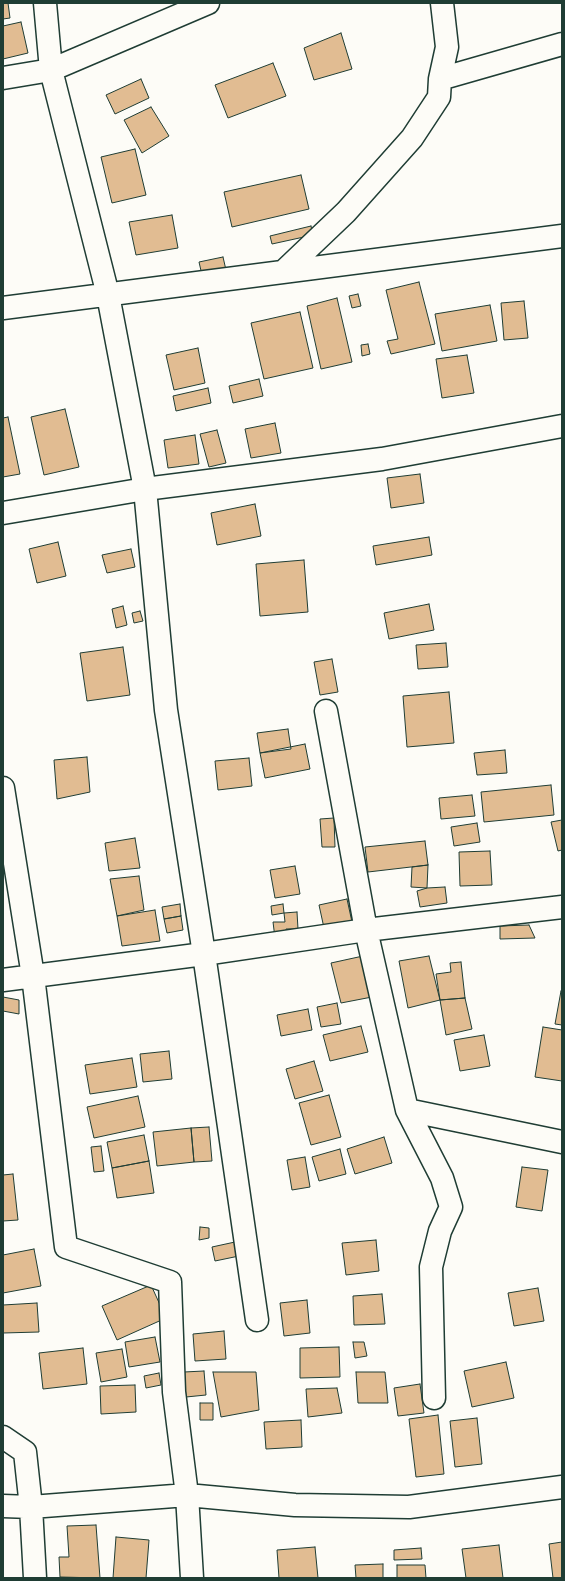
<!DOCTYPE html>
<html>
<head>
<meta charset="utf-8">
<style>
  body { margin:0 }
  #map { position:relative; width:565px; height:1581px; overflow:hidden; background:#fdfcf7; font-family:"Balsamiq Sans",sans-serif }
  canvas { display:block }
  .frame { position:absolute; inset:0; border:4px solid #1f3d34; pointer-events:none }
</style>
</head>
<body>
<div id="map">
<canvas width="565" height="1581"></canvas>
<div class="frame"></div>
</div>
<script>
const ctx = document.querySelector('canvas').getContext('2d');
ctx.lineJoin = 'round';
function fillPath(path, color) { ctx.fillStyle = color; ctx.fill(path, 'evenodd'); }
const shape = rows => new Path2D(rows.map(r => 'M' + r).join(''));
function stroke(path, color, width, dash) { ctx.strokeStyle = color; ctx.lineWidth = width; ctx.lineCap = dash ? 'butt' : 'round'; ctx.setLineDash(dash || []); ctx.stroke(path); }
const building = shape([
  [3,3,8,3,10,18,3,19,3,3],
  [21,22,28,53,3,59,3,26,21,22],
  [341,33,352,69,314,80,304,48,341,33],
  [273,63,286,96,228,118,215,85,273,63],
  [141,79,149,98,115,114,106,95,141,79],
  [151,107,169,136,142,153,124,120,151,107],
  [135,149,146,195,112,203,101,157,135,149],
  [301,175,309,209,232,227,224,192,301,175],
  [172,215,178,248,136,255,129,222,172,215],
  [311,226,313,235,272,244,270,236,311,226],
  [223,257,226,270,202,275,199,262,223,257],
  [419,282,435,344,391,354,387,341,398,339,386,290,419,282],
  [358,294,361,306,352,308,349,296,358,294],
  [337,298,352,362,321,369,307,306,337,298],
  [524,301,528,338,504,340,501,303,524,301],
  [490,305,497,341,442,351,435,314,490,305],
  [300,312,313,368,264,379,251,323,300,312],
  [368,344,370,354,362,356,361,345,368,344],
  [198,348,205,383,174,390,166,355,198,348],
  [467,355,474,393,442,398,436,359,467,355],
  [259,379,263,396,233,403,229,386,259,379],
  [208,388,211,403,176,411,173,396,208,388],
  [65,409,79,467,44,475,31,417,65,409],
  [8,417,20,474,3,477,3,418,8,417],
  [275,423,281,453,251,458,245,429,275,423],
  [217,430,226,463,209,467,200,434,217,430],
  [195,435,199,464,168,468,164,440,195,435],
  [420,474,424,503,391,508,387,478,420,474],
  [255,504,261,536,217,545,211,513,255,504],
  [429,537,432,555,376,565,373,546,429,537],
  [58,542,66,576,37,583,29,549,58,542],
  [131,549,135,567,107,573,102,555,131,549],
  [304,560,308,612,260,616,256,564,304,560],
  [429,604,434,630,389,639,384,613,429,604],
  [123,606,127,625,116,628,112,609,123,606],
  [140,611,143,621,134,623,132,613,140,611],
  [446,643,448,667,418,669,416,645,446,643],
  [123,647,130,695,87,701,80,653,123,647],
  [332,659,338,692,320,695,314,662,332,659],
  [449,692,454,743,407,747,403,696,449,692],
  [288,729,291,749,260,753,257,733,288,729],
  [305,744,310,769,265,778,260,753,305,744],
  [505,750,507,773,477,775,474,753,505,750],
  [87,757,90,792,57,799,54,760,87,757],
  [249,758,252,786,218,790,215,761,249,758],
  [551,785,554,815,484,822,481,792,551,785],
  [472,795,475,816,441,819,439,798,472,795],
  [334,818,335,847,322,847,320,819,334,818],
  [562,820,562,850,558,851,551,822,562,820],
  [477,823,480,842,454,846,451,827,477,823],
  [135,838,140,868,109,871,105,843,135,838],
  [425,841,428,865,368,872,365,847,425,841],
  [490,851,492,885,460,886,459,852,490,851],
  [428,865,427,888,411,887,412,867,428,865],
  [295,866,300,894,275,898,270,870,295,866],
  [139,876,144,910,117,916,110,879,139,876],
  [445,887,447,903,420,907,417,891,427,888,445,887],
  [347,899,352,922,324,928,319,905,347,899],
  [180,904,181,916,164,919,162,907,180,904],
  [283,904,284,913,272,915,271,906,283,904],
  [155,910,160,941,122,946,117,916,155,910],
  [297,912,298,929,286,929,287,937,275,938,273,922,285,922,284,913,297,912],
  [181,916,183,930,167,933,164,919,181,916],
  [529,925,535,938,500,939,500,926,529,925],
  [363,956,372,997,341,1003,331,963,363,956],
  [429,956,440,1000,408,1008,399,961,429,956],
  [461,962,465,998,440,1000,436,974,451,972,450,963,461,962],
  [561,991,562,991,562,1025,555,1024,561,991],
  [3,997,19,1000,19,1014,3,1011,3,997],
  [465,998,472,1029,446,1035,440,1000,465,998],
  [337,1003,341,1024,321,1027,317,1007,337,1003],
  [308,1009,312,1030,281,1036,277,1015,308,1009],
  [361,1026,368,1052,330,1061,323,1035,361,1026],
  [543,1027,562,1030,562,1081,535,1077,543,1027],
  [484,1035,490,1066,460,1071,454,1040,484,1035],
  [169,1051,172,1079,143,1082,140,1054,169,1051],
  [132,1058,137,1087,90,1094,85,1065,132,1058],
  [314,1061,323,1091,295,1099,286,1069,314,1061],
  [329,1095,341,1137,311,1145,299,1103,329,1095],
  [138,1096,145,1127,94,1138,87,1107,138,1096],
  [209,1127,212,1161,194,1162,191,1128,209,1127],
  [191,1128,194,1162,157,1166,153,1132,191,1128],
  [144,1135,149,1161,112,1168,107,1142,144,1135],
  [384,1137,392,1163,355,1174,347,1149,384,1137],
  [101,1146,104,1171,94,1172,91,1147,101,1146],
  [340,1149,346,1174,319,1181,312,1157,340,1149],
  [305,1157,310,1187,292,1190,287,1160,305,1157],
  [149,1161,154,1193,117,1198,112,1168,149,1161],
  [522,1167,548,1170,542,1211,516,1207,522,1167],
  [13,1174,18,1220,3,1221,3,1175,13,1174],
  [200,1227,209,1228,209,1238,199,1240,200,1227],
  [376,1240,379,1271,346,1275,342,1243,376,1240],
  [235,1242,239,1256,215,1261,212,1247,235,1242],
  [34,1249,41,1286,3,1293,3,1255,34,1249],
  [151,1285,166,1318,117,1340,102,1306,151,1285],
  [538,1288,544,1321,514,1326,508,1293,538,1288],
  [382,1294,385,1324,354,1325,353,1296,382,1294],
  [307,1300,310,1333,284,1336,280,1303,307,1300],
  [37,1303,39,1332,3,1333,3,1305,37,1303],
  [224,1331,226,1359,195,1361,193,1334,224,1331],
  [155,1337,160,1362,129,1367,125,1342,155,1337],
  [353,1342,364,1342,367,1356,355,1358,353,1342],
  [339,1347,340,1377,300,1378,300,1348,339,1347],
  [83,1348,87,1384,43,1389,39,1353,83,1348],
  [122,1349,127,1377,101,1382,96,1353,122,1349],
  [506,1362,514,1398,472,1407,464,1371,506,1362],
  [204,1371,206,1395,186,1397,184,1372,204,1371],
  [213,1372,256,1372,259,1410,221,1417,213,1372],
  [356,1372,385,1372,388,1403,358,1403,356,1372],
  [159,1373,161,1385,146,1388,144,1376,159,1373],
  [420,1384,424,1413,398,1416,394,1388,420,1384],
  [135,1385,136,1412,101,1414,100,1386,135,1385],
  [337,1388,342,1413,308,1417,306,1389,337,1388],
  [200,1403,213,1403,213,1420,200,1420,200,1403],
  [438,1415,444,1474,416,1477,409,1419,438,1415],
  [477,1418,482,1464,455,1467,450,1421,477,1418],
  [301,1420,302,1447,266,1449,264,1422,301,1420],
  [96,1525,100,1578,60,1577,59,1557,69,1557,67,1526,96,1525],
  [116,1537,149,1540,146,1578,113,1578,116,1537],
  [562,1542,562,1578,553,1578,549,1544,562,1542],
  [499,1545,503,1578,466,1578,462,1549,499,1545],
  [315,1547,318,1578,279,1578,277,1550,315,1547],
  [421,1548,422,1559,394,1560,394,1550,421,1548],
  [383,1564,383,1578,356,1578,355,1565,383,1564],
  [397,1565,425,1565,426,1578,397,1578,397,1565]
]);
fillPath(building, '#e1bc92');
stroke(building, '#1f3d34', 1);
const minor = shape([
  [45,3,51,70,108,295,145,489,166,710,204,954,257,1320],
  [3,78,51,70,208,3],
  [440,79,562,44],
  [283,272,346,212,412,138,439,97,440,79,447,47,442,3],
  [3,308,562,236],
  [3,513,145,489,382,459,562,426],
  [326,711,366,930,407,1110,442,1178,451,1207,440,1231,431,1267,434,1398],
  [3,788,33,976,66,1247,170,1282,174,1392,187,1495,295,1505,409,1507,562,1487],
  [3,980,204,954,366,930,562,907],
  [407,1110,562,1142],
  [3,1437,25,1452,31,1507,35,1578],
  [3,1506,31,1507,187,1495,192,1578]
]);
stroke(minor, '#1f3d34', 25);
stroke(minor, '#fdfcf7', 22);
</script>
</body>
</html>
